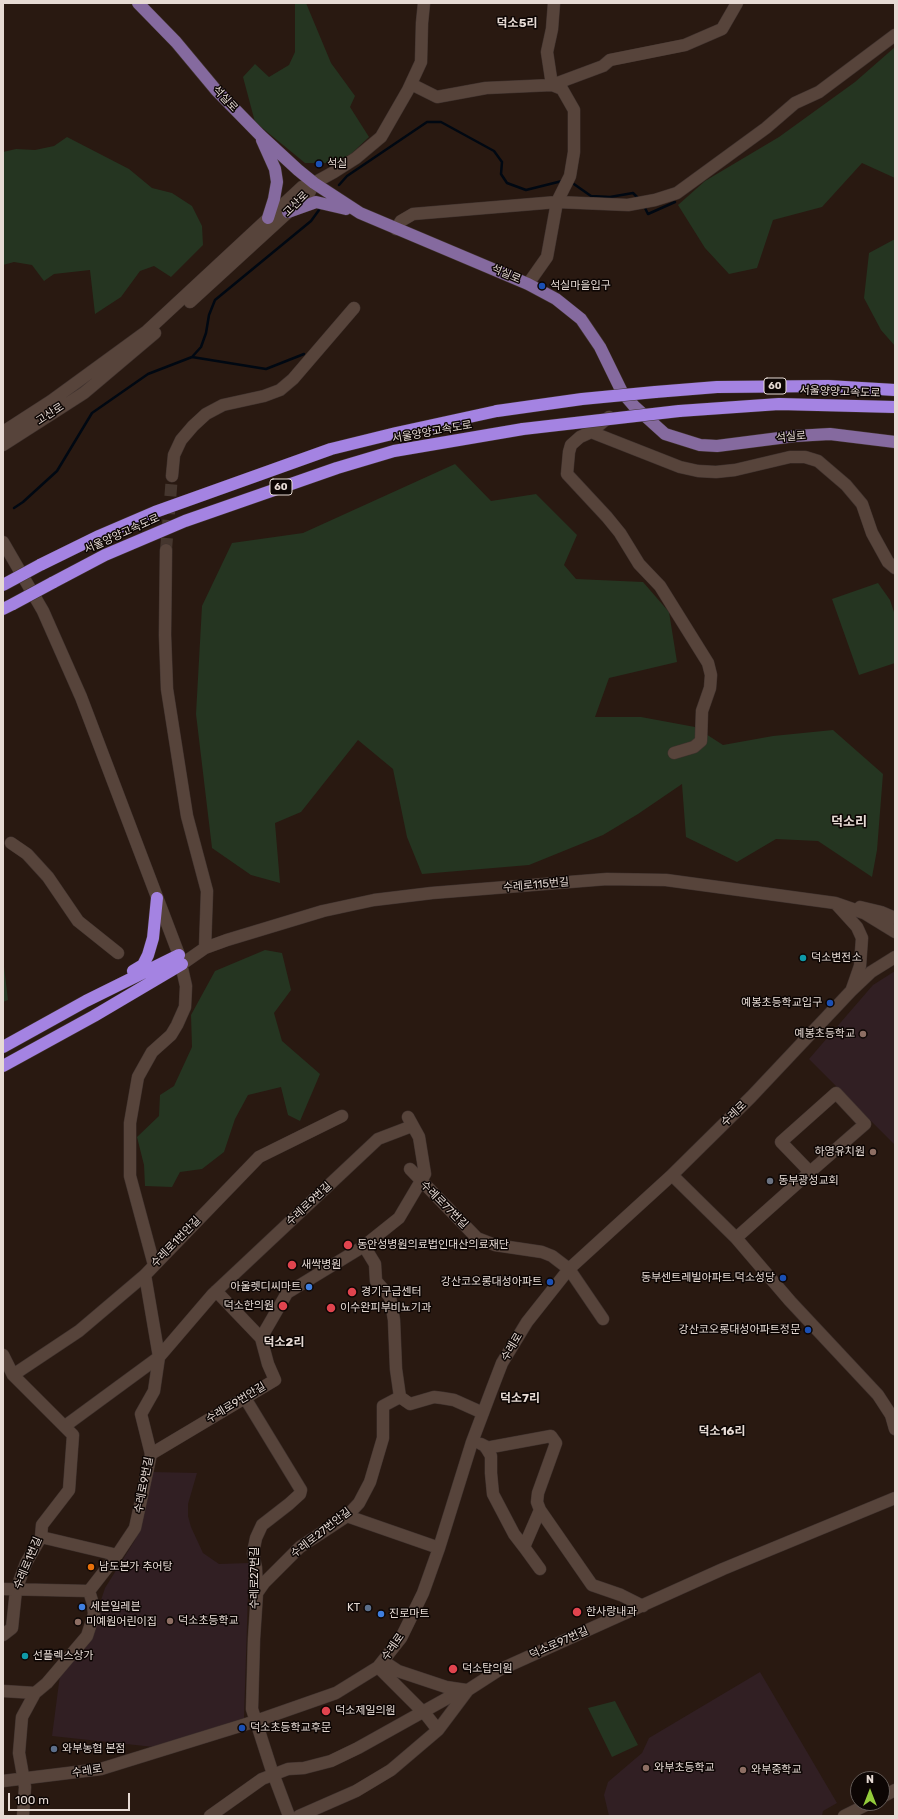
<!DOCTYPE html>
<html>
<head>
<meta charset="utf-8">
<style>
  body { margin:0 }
  #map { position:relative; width:898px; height:1819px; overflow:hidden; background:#291911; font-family:Rubik,sans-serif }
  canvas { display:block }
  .frame { position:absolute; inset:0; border:4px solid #e6dad4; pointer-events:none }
  .north { position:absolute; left:850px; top:1771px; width:40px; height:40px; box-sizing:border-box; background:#0d0604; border:1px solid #645b57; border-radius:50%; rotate:0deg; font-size:11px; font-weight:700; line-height:16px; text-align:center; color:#e6dad4 }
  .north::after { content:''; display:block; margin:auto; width:14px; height:18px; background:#94cc3b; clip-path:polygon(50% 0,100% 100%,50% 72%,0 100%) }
  .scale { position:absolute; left:8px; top:1793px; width:122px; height:18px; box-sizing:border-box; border:2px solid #e6dad4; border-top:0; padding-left:5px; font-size:12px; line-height:14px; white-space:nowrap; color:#e6dad4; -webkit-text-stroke:3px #0d0604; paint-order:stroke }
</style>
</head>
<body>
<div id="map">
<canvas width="898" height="1819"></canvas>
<div class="frame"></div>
<div class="north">N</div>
<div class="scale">100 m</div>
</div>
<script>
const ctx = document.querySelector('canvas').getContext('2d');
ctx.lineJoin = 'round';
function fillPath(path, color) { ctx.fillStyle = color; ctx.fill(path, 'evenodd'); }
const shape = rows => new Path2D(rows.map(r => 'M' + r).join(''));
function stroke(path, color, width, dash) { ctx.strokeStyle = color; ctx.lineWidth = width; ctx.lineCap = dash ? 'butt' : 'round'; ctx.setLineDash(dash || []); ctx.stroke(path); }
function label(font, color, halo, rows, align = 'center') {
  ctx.font = font + ' Rubik,"Noto Sans KR",sans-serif'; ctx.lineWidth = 3; ctx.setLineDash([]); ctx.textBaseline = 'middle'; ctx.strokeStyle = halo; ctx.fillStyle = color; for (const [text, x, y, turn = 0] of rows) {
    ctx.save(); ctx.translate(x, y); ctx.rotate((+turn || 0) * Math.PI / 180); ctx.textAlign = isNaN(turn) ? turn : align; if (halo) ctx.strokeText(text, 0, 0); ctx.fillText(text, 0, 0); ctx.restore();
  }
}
fillPath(shape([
  [895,971,895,1145,809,1059,873,985],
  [152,1472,197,1473,188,1504,188,1516,191,1527,203,1553,219,1564,249,1563,244,1718,154,1747,52,1736,60,1675,85,1648,105,1588,135,1540,140,1525],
  [760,1672,837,1803,823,1811,822,1816,609,1816,604,1795,608,1782,642,1753,649,1738]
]), '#311f23');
fillPath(shape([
  [295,3,306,3,331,63,355,96,350,107,369,137,351,154,332,163,305,163,255,122,243,77,255,64,269,77,289,65,295,52],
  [895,47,895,178,862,163,822,207,773,220,757,268,729,274,705,248,678,205,705,181,779,137,855,82],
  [67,137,129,169,152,188,172,193,192,206,202,226,203,245,171,277,154,266,140,271,121,297,95,314,90,270,54,274,44,281,32,265,14,262,3,265,3,152,16,149,35,150,54,146],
  [895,239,895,346,881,330,864,298,869,253],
  [455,464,491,501,536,494,577,535,564,565,576,579,643,582,669,612,677,662,609,678,595,717,641,717,695,727,723,745,773,736,833,730,883,774,877,850,872,877,818,841,776,839,737,862,686,837,682,784,638,814,603,835,529,865,422,874,407,837,393,769,358,740,301,812,275,823,280,883,251,875,212,848,196,714,202,606,232,543,303,533],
  [878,583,890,600,895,615,895,663,859,675,832,599],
  [265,950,282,953,291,990,274,1013,282,1041,320,1074,300,1121,288,1115,281,1087,248,1095,235,1119,224,1152,202,1169,180,1172,172,1187,145,1186,144,1165,137,1137,159,1116,160,1095,174,1086,192,1047,191,1015,215,971],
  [3,958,8,1000,3,1002],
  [615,1701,638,1745,612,1757,588,1708]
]), '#253521');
stroke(shape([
  [571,182,591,196,610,197,633,193,639,199],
  [339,185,347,176,427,122,441,122,494,151,502,162,501,174,507,183,526,190,562,181],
  [645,208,648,214,675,202],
  [192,357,266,369,304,354],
  [14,508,23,502,57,471,92,413,148,374,192,357,201,347,206,333,209,315,215,300,311,221,319,210]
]), '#000812', 2.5);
stroke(shape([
  [166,550,172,476]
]), '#45362e', 12, [12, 6]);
const minor = shape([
  [411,84,437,97,486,88,552,85,603,66,610,60,685,45,722,29,737,3],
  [396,229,401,221,413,214,557,202,628,205,655,200,677,193,766,128,795,103,819,92,895,35],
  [528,284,547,257,557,202,570,176,574,152,574,110,562,89,552,85,547,52,552,29,554,3],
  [190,302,309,193,314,183],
  [609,417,591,432,680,467,698,471,716,472,735,470,790,457,805,457,818,461,846,485,862,504,872,533,888,562,895,568],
  [3,432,51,401,147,331,302,187,314,183,334,172,356,158,381,137,408,90,421,62,422,23,424,3],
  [591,432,580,437,571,445,569,452,567,474,607,517,620,533,639,564,660,586,708,663,711,675,710,688,702,711,701,741,694,747,674,753],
  [3,445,84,393,155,333],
  [172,476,174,455,181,440,193,426,206,414,223,405,264,396,280,390,293,379,354,308],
  [3,542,43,611,81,697,179,955,186,986,185,1007,177,1025,171,1035,152,1052,138,1077,130,1123,130,1176,154,1265],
  [166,550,165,635,167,689,187,816,207,891,205,948],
  [11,843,27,854,48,877,78,921,118,953],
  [837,905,857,927,862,938,860,966,852,989],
  [860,907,881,912,895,918],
  [182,964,205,948,227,940,323,911,374,900,432,893,607,879,666,880,835,903,864,913,895,932],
  [410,1169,477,1238,495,1245,542,1252,552,1256,569,1269,603,1319],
  [672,1175,736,1238,790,1301,878,1395,891,1415,895,1429],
  [736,1238,810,1172,865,1124,836,1093,781,1142,810,1172],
  [216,1291,261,1338],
  [3,1355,13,1375,73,1435,69,1490,42,1525,41,1537,26,1563,16,1590,12,1628,3,1635],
  [13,1375,79,1331,145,1275,259,1157,342,1116],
  [400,1397,410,1404,434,1397,442,1398,454,1400,483,1413],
  [245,1398,301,1490,300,1494,289,1504,262,1525,256,1538,253,1553,256,1568,257,1593,254,1639,252,1709,271,1768,289,1816],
  [65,1426,159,1357,145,1275],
  [481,1444,485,1446,491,1456,491,1473,493,1494,514,1534,524,1547],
  [486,1448,551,1436,556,1443,538,1493,537,1502,540,1510],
  [151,1454,275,1380,268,1364,261,1338,287,1293,364,1246,399,1218,425,1174,419,1137,408,1117],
  [347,1516,439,1548],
  [41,1537,117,1555],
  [540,1569,524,1547,540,1510,592,1585,621,1595,643,1606],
  [3,1589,89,1591],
  [257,1593,264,1583,300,1547,347,1516,359,1503,370,1482,383,1438,383,1406,400,1397,396,1369,394,1320,390,1297,376,1281,375,1264,364,1246],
  [383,1661,398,1671,446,1687,466,1690],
  [378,1667,427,1716,438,1730],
  [3,1691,35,1693],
  [3,1781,101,1769,256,1721,336,1693,378,1667,401,1638,423,1593,439,1548,472,1442,492,1389,502,1363,527,1322,569,1269,672,1175,751,1097,851,991,871,972,895,957],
  [882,1797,895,1790],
  [23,1816,25,1787,19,1753,22,1717,35,1693,47,1683,87,1636,94,1614,93,1604,89,1591,117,1555,135,1528,151,1454,141,1414,154,1391,159,1357,213,1294,378,1139,412,1126],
  [210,1816,262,1779,288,1769,304,1768,331,1761,358,1748,462,1690],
  [299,1816,356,1791,391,1770,438,1730,468,1690,499,1670,723,1569,895,1498],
  [844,1816,870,1803]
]);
const major = shape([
  [138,3,176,42,216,90,260,135,298,170,314,183,360,213,528,284,556,299,581,319,600,347,622,392,634,406,665,434,700,445,717,446,795,436,830,434,895,442],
  [262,140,275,169,277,182,274,199,268,218],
  [288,212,316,202,346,209]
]);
const highway = shape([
  [655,392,717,387,828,386,895,390],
  [679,411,779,404,895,407],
  [40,565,99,536,155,512,331,449,396,433,497,411],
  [52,583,105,555,185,521,337,468,394,451,523,429],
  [3,609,13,604],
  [133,971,143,965,148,955,153,938,157,898],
  [3,1047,86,1001,179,955],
  [3,1066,94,1016,182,964]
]);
stroke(minor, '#40332f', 13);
stroke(major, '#40332f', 13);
stroke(highway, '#40332f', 13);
stroke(minor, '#57443b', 12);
stroke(major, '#856a9f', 12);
stroke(highway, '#a483e2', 12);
const highwayBridge = shape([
  [497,411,582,399,655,392],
  [523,429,679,411],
  [3,585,40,565],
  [13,604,52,583]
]);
stroke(highwayBridge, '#40332f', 13, []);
stroke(highwayBridge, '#a483e2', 12);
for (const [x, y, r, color] of [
  [319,164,4,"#1a4fb4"],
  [542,286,4,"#1a4fb4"],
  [803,958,4,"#0f9aa8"],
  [830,1003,4,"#1a4fb4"],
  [863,1034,4,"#8d6e63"],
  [873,1152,4,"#8d6e63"],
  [770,1181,4,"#6b7280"],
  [348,1245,5,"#e0444e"],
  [292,1265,5,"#e0444e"],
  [783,1278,4,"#1a4fb4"],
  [550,1282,4,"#1a4fb4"],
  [309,1287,4,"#3f7fe0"],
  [352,1292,5,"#e0444e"],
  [283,1306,5,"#e0444e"],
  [331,1308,5,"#e0444e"],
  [808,1330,4,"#1a4fb4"],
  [91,1567,4,"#e8710a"],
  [82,1607,4,"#3f7fe0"],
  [368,1608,4,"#5c6f8a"],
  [577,1612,5,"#e0444e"],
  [381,1614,4,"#3f7fe0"],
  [170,1621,4,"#8d6e63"],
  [78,1622,4,"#8d6e63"],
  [25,1656,4,"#0f9aa8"],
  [453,1669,5,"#e0444e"],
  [326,1711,5,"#e0444e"],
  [242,1728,4,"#1a4fb4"],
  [54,1749,4,"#5c6f8a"],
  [646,1768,4,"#8d6e63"],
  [743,1770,4,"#8d6e63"]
]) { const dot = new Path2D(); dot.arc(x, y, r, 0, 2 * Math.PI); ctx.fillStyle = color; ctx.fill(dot); stroke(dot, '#0d0604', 1.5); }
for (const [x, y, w] of [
  [775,386,22],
  [281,487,22]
]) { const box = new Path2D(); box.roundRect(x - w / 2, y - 8, w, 16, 3); ctx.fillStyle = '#0d0604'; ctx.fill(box); stroke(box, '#e6dad4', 1); }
label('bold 10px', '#e6dad4', null, [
  ["60",775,386],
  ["60",281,487]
]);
label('11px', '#e6dad4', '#0d0604', [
  ["석실로",225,99,47],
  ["고산로",296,204,-45],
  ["석실로",506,274,23],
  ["서울양양고속도로",840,392,2],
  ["고산로",50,414,-33],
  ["서울양양고속도로",432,432,-10],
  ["석실로",791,437,-5],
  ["서울양양고속도로",122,534,-24],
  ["수레로115번길",536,885,-5],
  ["수레로",734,1114,-44],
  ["수레로9번길",309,1204,-43],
  ["수레로77번길",444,1205,45],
  ["수레로1번안길",176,1242,-46],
  ["수레로",512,1347,-59],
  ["수레로9번안길",236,1403,-31],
  ["수레로9번길",144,1485,-79],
  ["수레로27번안길",321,1533,-38],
  ["수레로1번길",28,1563,-67],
  ["수레로27번길",255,1578,-90],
  ["덕소로97번길",559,1643,-24],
  ["수레로",393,1647,-55],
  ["수레로",87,1771,-9]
]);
label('11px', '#e6dad4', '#0d0604', [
  ["석실",327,164],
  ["석실마을입구",550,286],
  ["덕소변전소",811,958],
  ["예봉초등학교입구",822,1003,"right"],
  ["예봉초등학교",855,1034,"right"],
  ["하영유치원",865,1152,"right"],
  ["동부광성교회",778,1181],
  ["동안성병원의료법인대산의료재단",357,1245],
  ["새싹병원",301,1265],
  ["동부센트레빌아파트.덕소성당",775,1278,"right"],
  ["강산코오롱대성아파트",542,1282,"right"],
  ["아울렛디씨마트",301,1287,"right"],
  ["경기구급센터",361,1292],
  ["덕소한의원",274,1306,"right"],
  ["이수완피부비뇨기과",340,1308],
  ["강산코오롱대성아파트정문",800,1330,"right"],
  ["남도본가 추어탕",99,1567],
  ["세븐일레븐",90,1607],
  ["KT",360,1608,"right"],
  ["한사랑내과",586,1612],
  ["진로마트",389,1614],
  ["덕소초등학교",178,1621],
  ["미예원어린이집",86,1622],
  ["선플렉스상가",33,1656],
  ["덕소탑의원",462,1669],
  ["덕소제일의원",335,1711],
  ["덕소초등학교후문",250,1728],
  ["와부농협 본점",62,1749],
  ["와부초등학교",654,1768],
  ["와부중학교",751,1770]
], 'left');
label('bold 12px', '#e6dad4', '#0d0604', [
  ["덕소5리",517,24],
  ["덕소2리",284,1343],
  ["덕소7리",520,1399],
  ["덕소16리",722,1432]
]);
label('bold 13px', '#e6dad4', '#0d0604', [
  ["덕소리",849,822]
]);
</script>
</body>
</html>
